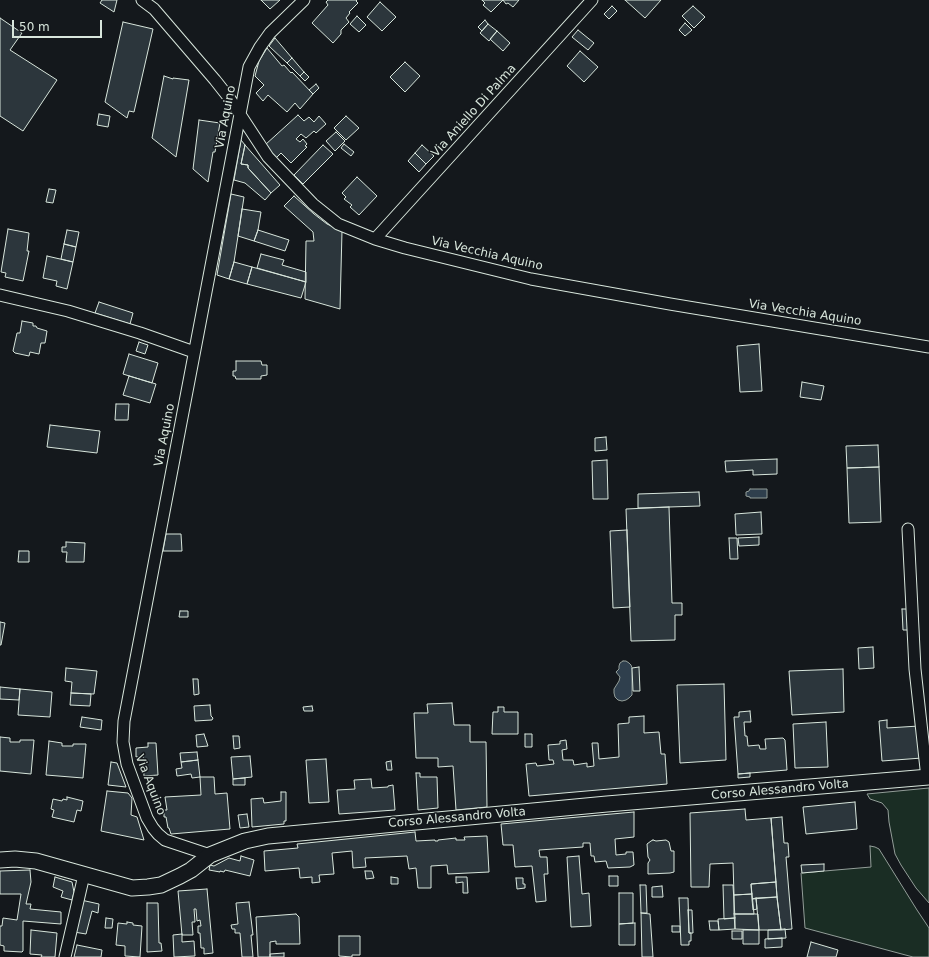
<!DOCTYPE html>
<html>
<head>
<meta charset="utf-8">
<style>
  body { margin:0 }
  #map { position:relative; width:929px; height:957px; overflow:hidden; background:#14181c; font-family:"DejaVu Sans",sans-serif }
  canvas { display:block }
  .scale { position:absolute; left:12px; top:20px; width:90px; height:18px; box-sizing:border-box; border:2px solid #d8e6dc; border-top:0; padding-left:5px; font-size:12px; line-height:14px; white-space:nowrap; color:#d8e6dc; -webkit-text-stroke:3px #14181c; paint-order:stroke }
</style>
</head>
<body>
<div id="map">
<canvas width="929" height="957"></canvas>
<div class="scale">50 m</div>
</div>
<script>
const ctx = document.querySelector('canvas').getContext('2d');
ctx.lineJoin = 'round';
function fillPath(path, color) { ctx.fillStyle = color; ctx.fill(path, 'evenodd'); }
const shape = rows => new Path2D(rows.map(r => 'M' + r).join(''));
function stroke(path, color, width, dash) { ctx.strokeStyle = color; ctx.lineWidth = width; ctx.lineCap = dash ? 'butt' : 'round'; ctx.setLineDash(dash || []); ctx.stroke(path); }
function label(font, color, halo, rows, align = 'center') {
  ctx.font = font + ' "DejaVu Sans",sans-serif'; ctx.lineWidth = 3; ctx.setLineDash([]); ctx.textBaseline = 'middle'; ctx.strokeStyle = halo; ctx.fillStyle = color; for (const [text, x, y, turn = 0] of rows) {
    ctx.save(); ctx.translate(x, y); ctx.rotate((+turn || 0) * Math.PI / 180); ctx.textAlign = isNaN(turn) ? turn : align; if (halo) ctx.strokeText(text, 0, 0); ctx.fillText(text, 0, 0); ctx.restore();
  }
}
const green = shape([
  [929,788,929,903,916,888,901,865,895,854,889,822,888,810,882,803,870,799,867,794,929,788],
  [870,846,875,847,879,849,917,910,929,928,929,957,913,957,805,928,801,873,871,867,870,846]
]);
fillPath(green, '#1a2d24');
stroke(green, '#939e99', 1);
const water = shape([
  [750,489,767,489,767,498,750,498,750,497,746,496,746,492,749,491,750,489],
  [623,661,626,661,629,663,631,665,632,668,632,695,629,698,626,700,622,701,618,700,615,697,614,693,614,689,619,681,620,677,616,672,619,669,619,666,620,663,623,661]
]);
fillPath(water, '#2f3f4d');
stroke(water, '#939e99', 1);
const building = shape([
  [102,0,117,0,114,12,100,3,102,0],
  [261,0,280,0,270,9,261,0],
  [328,0,357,0,356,1,358,3,349,12,350,13,346,18,349,22,341,30,341,34,333,43,312,23,328,5,326,2,328,0],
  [482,0,503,0,491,12,483,5,485,3,482,0],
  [503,0,519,0,513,7,508,3,506,4,503,0],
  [625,0,661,0,645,18,625,0],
  [380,2,396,17,382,31,367,17,380,2],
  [612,6,617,11,609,19,604,14,612,6],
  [693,6,705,17,694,28,682,16,693,6],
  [357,16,366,25,359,32,350,24,357,16],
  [0,18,22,33,10,50,57,80,23,131,0,116,0,18],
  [485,20,488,24,482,31,478,27,485,20],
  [123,22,153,29,134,112,129,111,127,118,105,102,123,22],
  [685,23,692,30,685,36,679,30,685,23],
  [488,24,497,31,489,41,480,33,488,24],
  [578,30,594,43,588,50,572,37,578,30],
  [497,31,510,43,503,51,490,39,497,31],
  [275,38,292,58,287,63,269,46,275,38],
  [267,48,282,66,284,65,291,73,292,72,313,94,300,109,295,103,287,112,268,95,263,101,256,93,264,85,255,76,259,61,267,48],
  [580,51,598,67,584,82,567,66,580,51],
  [292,58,304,72,300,76,287,63,292,58],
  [405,62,420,76,405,92,390,77,405,62],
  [304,72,309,77,305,81,300,76,304,72],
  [164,76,173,79,173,78,189,80,176,157,152,138,164,76],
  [316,84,319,88,313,94,309,90,316,84],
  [99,114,110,116,108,127,97,125,99,114],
  [298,115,304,121,309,117,314,122,319,116,326,124,316,133,314,131,306,138,301,134,296,139,300,142,303,139,307,144,305,146,307,147,291,163,281,153,276,158,265,145,298,115],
  [346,116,359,128,346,140,334,128,346,116],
  [199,120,220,123,215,152,213,152,208,182,193,169,199,120],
  [336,132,345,141,335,151,326,141,336,132],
  [241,140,245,145,241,164,248,165,248,168,271,193,265,200,245,183,234,180,241,140],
  [344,144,354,152,351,156,341,148,344,144],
  [245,145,280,185,271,193,248,168,248,165,241,164,245,145],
  [323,145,333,154,303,184,294,175,323,145],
  [422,145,434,156,426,164,415,153,422,145],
  [415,153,426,164,419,172,408,161,415,153],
  [357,177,377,196,359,215,350,207,352,205,344,199,346,197,342,193,357,177],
  [49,189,56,190,53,203,46,202,49,189],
  [231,194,244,197,234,262,229,279,217,275,231,194],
  [294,196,314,214,327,224,342,231,340,309,305,299,306,241,314,241,313,232,284,206,294,196],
  [242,209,261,212,258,230,254,241,238,236,242,209],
  [8,229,29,233,27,251,29,251,23,281,5,277,6,273,1,272,8,229],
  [67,230,79,232,76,247,64,244,67,230],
  [258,230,289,240,285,251,254,241,258,230],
  [64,244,76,247,73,262,61,259,64,244],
  [261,254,284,260,282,265,306,272,306,282,257,268,261,254],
  [47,256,73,262,67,289,56,286,57,281,43,278,47,256],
  [234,262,252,267,247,284,229,279,234,262],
  [252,267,306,282,301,298,247,284,252,267],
  [99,302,133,313,130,324,95,313,99,302],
  [22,321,33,323,33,326,36,326,37,328,47,331,45,343,41,343,39,354,30,352,29,356,15,353,13,351,17,333,20,333,22,321],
  [139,342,148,345,145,354,136,351,139,342],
  [759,344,762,391,740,392,737,346,759,344],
  [129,354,158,363,152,383,123,374,129,354],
  [236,361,261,361,262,365,267,365,267,375,261,376,261,379,236,379,235,376,233,376,233,371,236,371,236,361],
  [129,376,156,384,150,403,123,395,129,376],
  [802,382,824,386,821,400,800,397,802,382],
  [116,404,129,404,128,420,115,420,116,404],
  [50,425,100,431,97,453,47,447,50,425],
  [606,437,607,450,595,451,595,438,606,437],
  [878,445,879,467,847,468,846,446,878,445],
  [777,459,777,474,753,475,753,470,726,472,725,461,777,459],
  [607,460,608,499,593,499,592,461,607,460],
  [879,467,881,522,849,523,847,468,879,467],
  [699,492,700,506,638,508,638,494,699,492],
  [669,507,672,603,682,603,682,615,675,615,675,640,631,641,626,509,669,507],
  [761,512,762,534,736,535,735,514,761,512],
  [627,530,630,607,613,608,610,531,627,530],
  [166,534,181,534,182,551,163,551,166,534],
  [759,537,759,545,739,546,738,538,759,537],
  [729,538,737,538,738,559,730,559,729,538],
  [66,542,85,543,84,562,66,562,67,552,62,552,62,547,66,547,66,542],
  [19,551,29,551,29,562,18,562,19,551],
  [902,609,907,609,908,630,903,630,902,609],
  [180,611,188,611,188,617,179,617,180,611],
  [0,622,5,623,1,645,0,645,0,622],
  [873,647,874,668,859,669,858,648,873,647],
  [639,667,640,691,633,691,632,668,639,667],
  [66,668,97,671,94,694,71,693,72,682,65,681,66,668],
  [843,669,844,712,792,715,789,671,843,669],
  [193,679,198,679,199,694,194,695,193,679],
  [724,684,726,760,680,763,677,685,724,684],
  [0,687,20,689,19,700,0,699,0,687],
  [20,689,52,692,50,717,18,715,20,689],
  [71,693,91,694,90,706,70,705,71,693],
  [452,703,454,725,470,725,470,742,486,742,487,807,456,810,453,766,438,767,438,758,416,758,414,713,428,713,427,704,452,703],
  [210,705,211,716,213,718,212,720,195,721,194,706,210,705],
  [312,706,313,711,304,711,303,707,312,706],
  [498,707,504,707,504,712,518,712,518,734,492,734,493,712,498,712,498,707],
  [750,711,751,722,744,722,745,736,747,736,748,746,759,745,760,749,766,749,765,739,783,738,785,740,787,770,738,774,734,717,739,717,739,712,750,711],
  [644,716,644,733,659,732,661,754,665,754,667,784,529,796,526,764,536,763,537,766,554,764,553,760,549,760,548,745,560,744,560,741,566,740,567,749,562,750,563,760,573,760,574,765,587,763,587,767,594,766,592,743,598,743,599,759,619,757,618,724,629,723,629,717,644,716],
  [82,717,102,720,101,730,80,727,82,717],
  [887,720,887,728,919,726,922,758,882,761,879,721,887,720],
  [826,722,828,767,795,768,793,724,826,722],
  [204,734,208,746,197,747,196,735,204,734],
  [525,734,532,734,532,747,525,747,525,734],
  [233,736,239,736,240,748,234,749,233,736],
  [0,737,10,738,10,742,20,742,20,740,34,740,31,774,0,771,0,737],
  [49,741,62,743,62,746,73,746,73,744,86,744,83,778,46,775,49,741],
  [148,743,156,743,158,775,144,776,143,756,136,757,136,748,148,747,148,743],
  [197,752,198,760,181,762,180,753,197,752],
  [250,756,252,777,233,779,231,757,250,756],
  [326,759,329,802,309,803,306,760,326,759],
  [198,760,200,777,192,778,191,774,177,776,176,769,182,768,181,762,198,760],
  [391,761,392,770,387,770,386,762,391,761],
  [111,762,117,763,126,787,108,785,111,762],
  [416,773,420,773,420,777,437,777,438,808,418,810,416,773],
  [750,773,750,777,738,778,738,774,750,773],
  [200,777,214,777,215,794,227,793,230,829,171,834,169,828,168,828,166,817,164,817,164,810,167,810,165,797,201,795,200,777],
  [245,778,245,785,233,785,233,779,245,778],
  [371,779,372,788,388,787,388,786,393,785,395,810,339,814,337,790,355,789,354,780,371,779],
  [107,791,128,793,132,798,131,815,137,817,144,840,101,831,107,791],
  [281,792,286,792,286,821,284,821,284,824,252,827,251,799,263,798,264,803,281,801,281,792],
  [67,797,83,801,81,811,77,810,74,822,52,817,54,810,51,809,53,799,62,801,63,799,67,800,67,797],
  [855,802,857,829,806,834,803,807,855,802],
  [745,809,746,820,771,818,776,882,751,884,752,894,734,895,733,863,710,864,709,887,691,887,690,813,745,809],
  [634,812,634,837,615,839,616,855,626,854,626,852,633,852,634,865,630,867,608,868,606,861,595,862,594,856,591,856,590,843,583,843,583,847,539,850,540,857,547,857,548,874,544,874,546,901,536,902,532,866,515,867,513,845,503,845,501,824,634,812],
  [247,814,249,827,240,828,238,815,247,814],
  [782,817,784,843,788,843,789,857,786,857,792,929,781,930,777,897,771,818,782,817],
  [415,832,416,841,435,840,435,841,438,841,438,840,456,838,456,840,465,840,464,837,487,836,489,872,448,874,447,865,431,866,431,888,418,888,416,868,409,869,407,856,365,858,366,867,353,868,352,851,332,853,334,874,319,875,320,882,312,883,312,877,300,878,299,868,265,871,264,851,298,848,297,844,415,832],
  [653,840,656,841,666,840,669,842,671,851,674,851,674,872,670,873,648,874,648,863,650,860,648,857,647,844,651,841,653,840],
  [241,856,254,860,250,876,225,870,224,872,220,871,220,872,209,870,210,865,214,866,229,858,240,861,241,856],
  [579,856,582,894,589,893,591,926,571,927,567,857,579,856],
  [824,864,824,871,802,873,801,865,824,864],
  [30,870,31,882,26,904,31,904,30,909,61,912,61,924,23,921,23,951,22,952,4,951,4,946,0,945,0,926,2,926,3,918,17,920,21,894,0,894,0,871,30,870],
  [365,871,372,871,374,878,366,879,365,871],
  [609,876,618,876,618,886,609,886,609,876],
  [55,877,72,882,74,892,72,900,61,897,63,891,53,887,55,877],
  [391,877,398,878,398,884,391,884,391,877],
  [456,877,467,877,468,893,463,893,463,882,456,883,456,877],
  [516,878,523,878,523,884,525,884,525,888,517,889,516,878],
  [776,882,777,897,752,899,751,884,776,882],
  [640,885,646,885,647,913,641,913,640,885],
  [723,885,733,885,735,918,724,919,723,885],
  [662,886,663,897,652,897,652,887,662,886],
  [207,889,213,953,204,954,204,948,201,948,200,933,198,933,198,926,201,926,200,920,197,921,196,909,194,909,195,922,192,922,193,935,182,935,178,891,207,889],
  [619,893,633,893,633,923,619,924,619,893],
  [752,894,754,914,734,914,734,895,752,894],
  [777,897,781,930,759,930,756,898,777,897],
  [679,898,688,898,689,933,691,933,691,941,689,941,689,945,681,945,679,898],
  [756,898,757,909,753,910,752,899,756,898],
  [81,900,99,904,98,913,92,911,86,934,74,932,81,900],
  [249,902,253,935,251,935,253,957,242,957,240,933,235,933,235,929,232,929,231,925,238,924,236,903,249,902],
  [147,903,158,903,159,943,161,943,162,951,147,952,147,903],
  [688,910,692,910,693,933,689,933,688,910],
  [641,913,650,914,653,957,642,957,641,913],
  [296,914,299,917,300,944,276,944,276,941,270,942,270,957,258,957,256,917,296,914],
  [734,914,758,914,759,930,735,929,734,914],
  [106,918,113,919,112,928,105,928,106,918],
  [735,918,735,929,719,930,718,919,735,918],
  [709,921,718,921,719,930,710,930,709,921],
  [127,922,133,923,133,925,142,926,140,957,125,956,125,946,116,945,118,923,127,924,127,922],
  [635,923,635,945,619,945,619,924,635,923],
  [672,926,680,926,680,932,672,932,672,926],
  [785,929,786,938,768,939,768,930,785,929],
  [31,930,57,933,55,957,41,957,42,955,30,954,31,930],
  [743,930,759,930,759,944,743,944,743,930],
  [732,931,742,931,742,939,732,939,732,931],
  [182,934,182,942,194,941,195,956,174,957,173,935,182,934],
  [339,936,360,936,360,955,352,955,352,957,339,956,339,936],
  [782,938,782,947,765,948,765,939,782,938],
  [811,942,838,950,836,957,807,957,811,942],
  [77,945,102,950,101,957,74,957,77,945],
  [284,953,284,957,270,957,270,954,284,953]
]);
fillPath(building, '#2c363c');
stroke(building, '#d8e6dc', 1);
const street = shape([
  [142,0,154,9,215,80,230,99,268,157,313,204,338,224,375,239,405,248,531,279,670,304,929,347],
  [375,239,592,0],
  [0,295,68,311,140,333,194,352],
  [908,529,915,669,927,778],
  [210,855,165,840,158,834,153,828,147,818,127,764,123,742,124,721,249,67,260,47,270,33,304,0],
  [65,957,84,875]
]);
const secondary = shape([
  [0,860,15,859,36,861,132,888,148,887,161,885,180,876,191,870,210,855,245,841,268,836,607,804,929,777]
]);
stroke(street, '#d8e6dc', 13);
stroke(secondary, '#d8e6dc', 17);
stroke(street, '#14181c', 11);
stroke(secondary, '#14181c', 15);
label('12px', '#d8e6dc', '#14181c', [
  ["Via Aniello Di Palma",474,111,-48],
  ["Via Aquino",226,117,-79],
  ["Via Vecchia Aquino",487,254,13],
  ["Via Vecchia Aquino",805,313,9],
  ["Via Aquino",165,435,-79],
  ["Via Aquino",150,785,69],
  ["Corso Alessandro Volta",780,790,-5],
  ["Corso Alessandro Volta",457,818,-5]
]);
</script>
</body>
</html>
